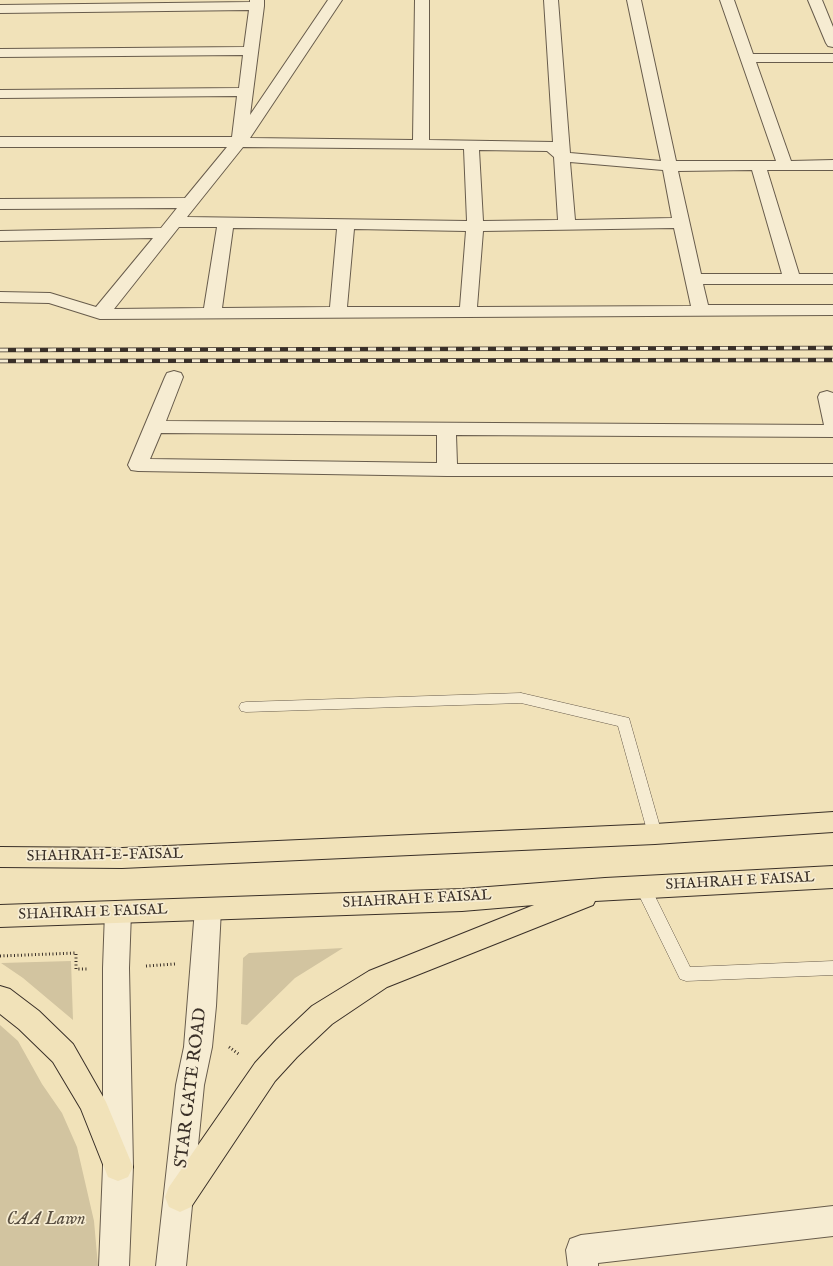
<!DOCTYPE html>
<html>
<head>
<meta charset="utf-8">
<style>
  body { margin:0 }
  canvas { display:block; background:#f1e2b9 }
</style>
</head>
<body>
<canvas width="833" height="1266"></canvas>
<script>
const ctx = document.querySelector('canvas').getContext('2d');
ctx.lineJoin = 'round';
function fillPath(path, color) { ctx.fillStyle = color; ctx.fill(path, 'evenodd'); }
const shape = rows => new Path2D(rows.map(r => 'M' + r).join(''));
function stroke(path, color, width, dash) { ctx.strokeStyle = color; ctx.lineWidth = width; ctx.lineCap = dash ? 'butt' : 'round'; ctx.setLineDash(dash || []); ctx.stroke(path); }
function label(font, color, halo, rows, align = 'center') {
  ctx.font = font + ' "IM FELL English",serif'; ctx.lineWidth = 3.5; ctx.setLineDash([]); ctx.textBaseline = 'middle'; ctx.strokeStyle = halo; ctx.fillStyle = color; for (const [text, x, y, turn = 0] of rows) {
    ctx.save(); ctx.translate(x, y); ctx.rotate((+turn || 0) * Math.PI / 180); ctx.textAlign = isNaN(turn) ? turn : align; if (halo) ctx.strokeText(text, 0, 0); ctx.fillText(text, 0, 0); ctx.restore();
  }
}
fillPath(shape([
  [343,948,295,978,247,1025,241,1024,243,958,249,953],
  [71,961,73,1020,23,978,1,963],
  [0,1025,18,1041,42,1084,62,1113,77,1147,94,1221,98,1266,0,1266]
]), '#d2c4a0');
const service = shape([
  [521,693,629,718,662,834,660,838,655,840,650,838,648,834,618,726,521,703,246,712,241,711,239,707,241,703,246,702,521,693],
  [643,881,648,882,690,967,833,961,833,975,686,981,680,979,635,887,638,882,643,881]
]);
const minor = shape([
  [250,0,264,0,264,6,250,115,328,0,342,0,250,138,413,140,415,0,429,0,429,140,553,142,544,0,558,0,570,153,661,161,627,0,641,0,676,161,776,161,720,0,734,0,753,54,833,54,833,62,756,62,791,161,833,160,833,170,767,170,799,274,833,274,833,284,703,284,708,305,833,305,833,315,100,319,49,303,0,302,0,292,50,293,96,307,153,238,0,241,0,231,161,228,177,208,0,209,0,199,185,198,227,147,0,147,0,137,232,137,237,96,0,98,0,90,239,88,243,55,0,57,0,49,244,47,249,10,0,13,0,5,250,2,250,0],
  [243,147,464,149,467,221,187,217,243,147],
  [479,150,547,151,554,157,558,220,483,221,479,150],
  [570,162,663,170,672,218,575,220,570,162],
  [752,170,782,274,701,274,678,171,752,170],
  [179,227,217,227,204,308,114,309,179,227],
  [233,228,337,229,330,307,222,308,233,228],
  [674,228,691,306,477,307,483,231,674,228],
  [354,229,466,231,460,307,347,307,354,229],
  [808,0,822,0,833,27,833,47,828,46,826,43,808,0],
  [174,371,181,373,183,377,166,421,824,425,818,397,820,393,827,391,833,393,833,437,456,435,457,464,833,464,833,476,447,476,138,471,131,470,128,465,165,377,167,373,174,371],
  [161,433,437,435,437,463,150,459,161,433],
  [833,1206,833,1236,598,1263,598,1266,568,1266,566,1250,570,1239,581,1235,833,1206]
]);
const tertiary = shape([
  [208,898,217,901,221,909,216,1006,212,1047,204,1085,186,1266,156,1266,176,1085,184,1047,195,909,199,901,208,898],
  [118,901,127,904,131,912,129,968,133,1167,129,1266,99,1266,103,1167,103,968,105,912,109,904,118,901]
]);
const trunk = shape([
  [833,812,833,832,655,844,122,868,0,867,0,847,122,848,655,824,833,812],
  [833,866,833,888,595,901,593,905,387,987,332,1024,297,1057,275,1081,191,1207,180,1212,169,1207,165,1197,169,1187,255,1063,277,1039,312,1006,369,971,534,905,462,911,0,927,0,905,462,889,605,878,833,866],
  [0,986,10,989,39,1011,73,1044,106,1102,133,1167,128,1177,118,1181,108,1177,81,1109,53,1062,19,1029,0,1014,0,986]
]);
stroke(service, '#685c4c', 1);
stroke(minor, '#685c4c', 2);
stroke(tertiary, '#685c4c', 2);
stroke(trunk, '#3a3028', 2);
stroke(shape([
  [0,956,76,953,76,969,87,969],
  [146,966,175,964],
  [229,1047,240,1055]
]), '#3a3028', 3, [1, 2.5]);
fillPath(service, '#f6ecd2');
fillPath(minor, '#f6ecd2');
fillPath(tertiary, '#f6ecd2');
fillPath(trunk, '#f1e2b9');
const rail = shape([
  [0,350,833,348],
  [0,361,833,360]
]);
stroke(rail, '#3a3028', 4.5);
stroke(rail, '#f6ecd2', 3, [8]);
label('15px', '#3a3028', '#f6ecd2', [
  ["SHAHRAH-E-FAISAL",105,856,-1],
  ["SHAHRAH E FAISAL",740,882,-3],
  ["SHAHRAH E FAISAL",417,900,-3],
  ["SHAHRAH E FAISAL",93,913,-2]
]);
label('18px', '#3a3028', '#f6ecd2', [
  ["STAR GATE ROAD",192,1088,-83]
]);
label('italic 18px', '#584e40', '#f6ecd2', [
  ["CAA Lawn",46,1220]
]);
</script>
</body>
</html>
